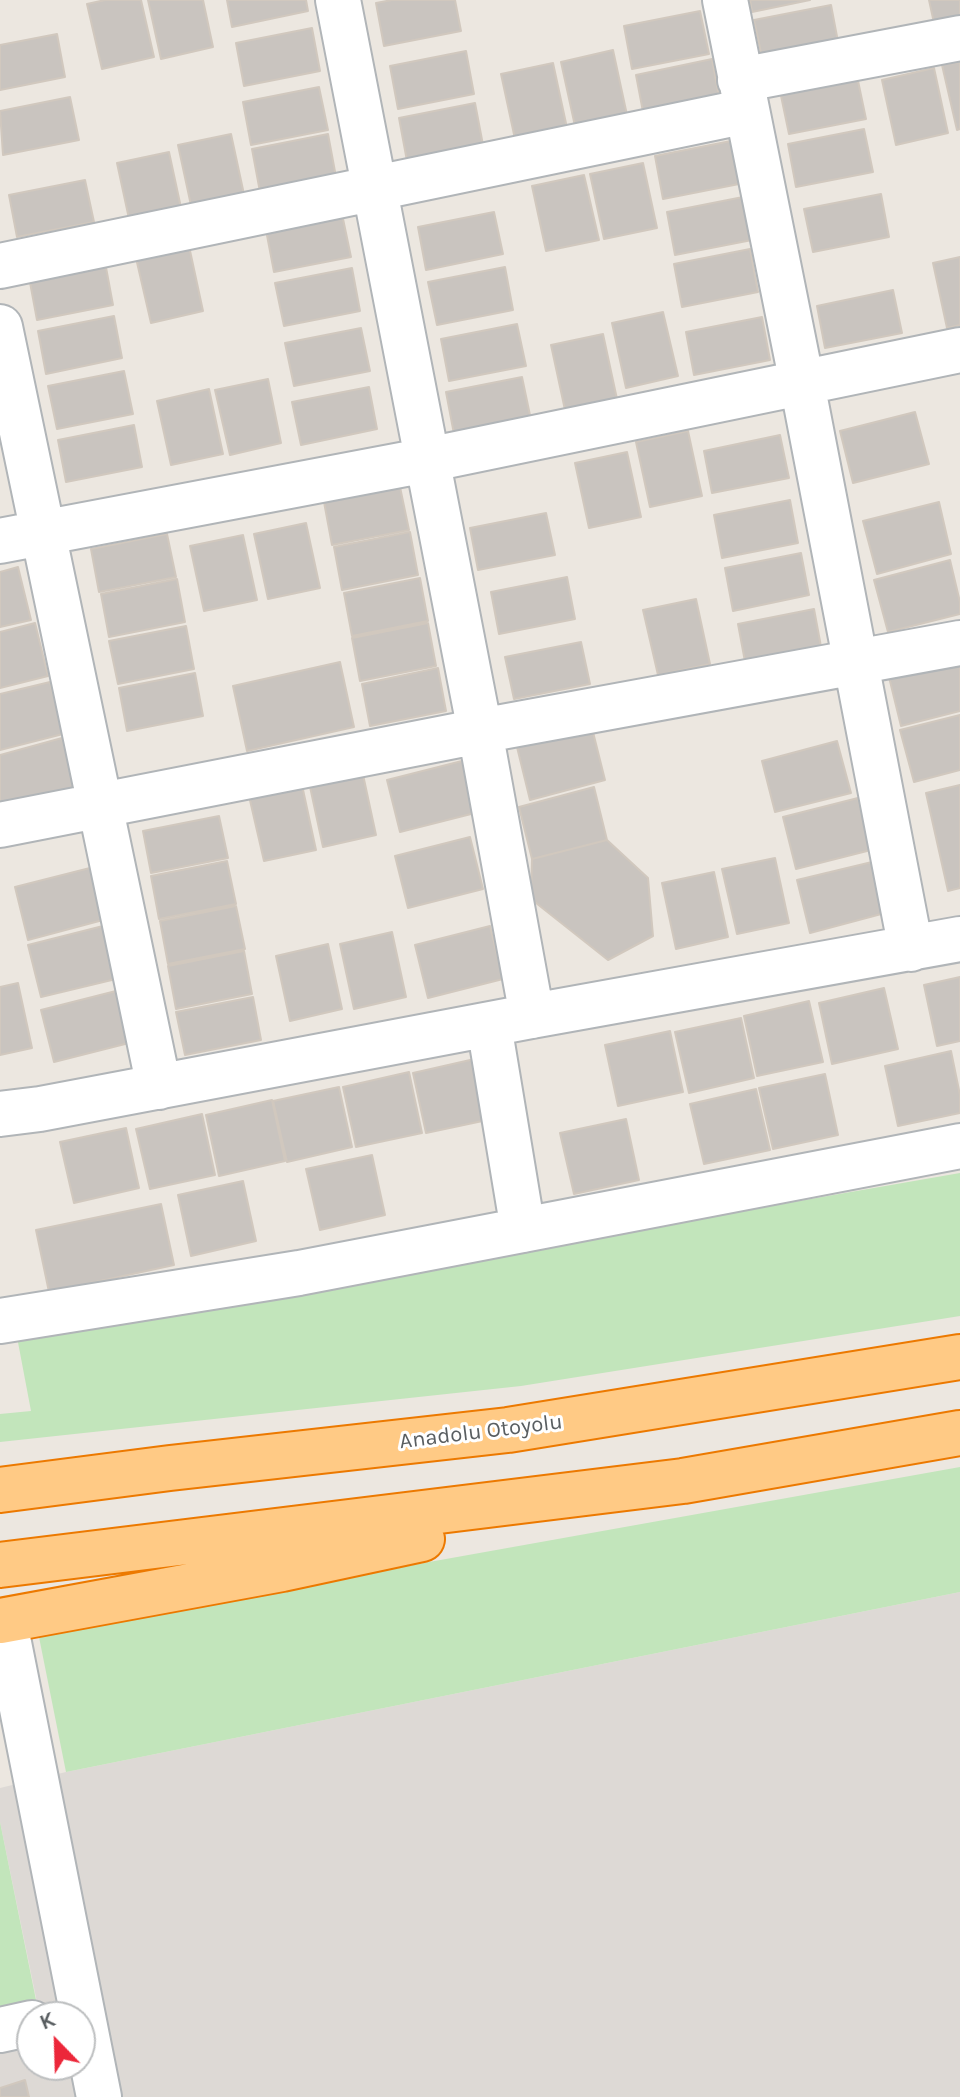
<!DOCTYPE html>
<html>
<head>
<meta charset="utf-8">
<style>
  body { margin:0 }
  #map { position:relative; width:960px; height:2097px; overflow:hidden; background:#ece7e0; font-family:Karla,sans-serif }
  canvas { display:block }
  .north { position:absolute; left:16px; top:2001px; width:80px; height:80px; box-sizing:border-box; background:#fff; border:2px solid #bdbfc0; border-radius:50%; rotate:337deg; font-size:22px; font-weight:700; line-height:32px; text-align:center; color:#595e61 }
  .north::after { content:''; display:block; margin:auto; width:28px; height:36px; background:#ec273a; clip-path:polygon(50% 0,100% 100%,50% 72%,0 100%) }
</style>
</head>
<body>
<div id="map">
<canvas width="960" height="2097"></canvas>
<div class="north">K</div>
</div>
<script>
const ctx = document.querySelector('canvas').getContext('2d');
ctx.lineJoin = 'round';
function fillPath(path, color) { ctx.fillStyle = color; ctx.fill(path, 'evenodd'); }
const shape = rows => new Path2D(rows.map(r => 'M' + r).join(''));
function stroke(path, color, width, dash) { ctx.strokeStyle = color; ctx.lineWidth = width; ctx.lineCap = dash ? 'butt' : 'round'; ctx.setLineDash(dash || []); ctx.stroke(path); }
function label(font, color, halo, rows, align = 'center') {
  ctx.font = font + ' Karla,sans-serif'; ctx.lineWidth = 6; ctx.setLineDash([]); ctx.textBaseline = 'middle'; ctx.strokeStyle = halo; ctx.fillStyle = color; for (const [text, x, y, turn = 0] of rows) {
    ctx.save(); ctx.translate(x, y); ctx.rotate((+turn || 0) * Math.PI / 180); ctx.textAlign = isNaN(turn) ? turn : align; if (halo) ctx.strokeText(text, 0, 0); ctx.fillText(text, 0, 0); ctx.restore();
  }
}
fillPath(shape([
  [960,1592,960,2097,0,2097,0,2047,32,2040,32,2065,80,2065,80,2017,40,2017,0,1822,0,1788,66,1772]
]), '#ddd9d5');
fillPath(shape([
  [960,1173,960,1316,521,1386,0,1442,0,1414,31,1411,17,1337],
  [960,1467,960,1592,66,1772,38,1632],
  [0,1822,38,2010,0,2018]
]), '#c2e5bb');
const building = shape([
  [105,0,141,0,154,57,102,69,87,4,105,0],
  [148,0,203,0,213,47,161,59,148,0],
  [227,0,306,0,308,11,232,27,227,0],
  [392,0,455,0,461,31,384,46,376,3,392,0],
  [750,0,810,0,752,12,750,0],
  [929,0,960,0,960,17,934,23,929,0],
  [831,5,839,47,763,62,754,20,831,5],
  [700,11,709,54,632,69,624,26,700,11],
  [312,28,320,71,244,86,236,43,312,28],
  [57,34,65,77,0,90,0,45,57,34],
  [613,50,627,115,575,126,561,62,613,50],
  [466,51,474,94,398,109,390,66,466,51],
  [712,59,720,102,644,117,636,75,712,59],
  [960,62,960,129,957,130,942,65,960,62],
  [553,63,567,128,515,139,501,74,553,63],
  [934,68,948,133,896,145,882,80,934,68],
  [857,76,866,119,789,134,780,91,857,76],
  [319,87,328,130,251,145,243,102,319,87],
  [70,97,79,140,3,155,0,111,70,97],
  [475,103,483,145,407,161,399,118,475,103],
  [864,129,873,172,796,187,788,144,864,129],
  [231,134,245,199,192,210,178,145,231,134],
  [328,134,336,177,260,192,252,149,328,134],
  [731,141,739,184,663,199,655,156,731,141],
  [169,152,183,217,131,228,117,163,169,152],
  [643,163,657,228,604,239,590,174,643,163],
  [584,175,599,240,546,251,532,186,584,175],
  [85,180,94,222,17,237,9,195,85,180],
  [881,194,889,237,813,252,804,209,881,194],
  [743,197,752,240,675,255,667,212,743,197],
  [494,212,503,254,426,270,418,227,494,212],
  [342,214,351,257,274,272,266,230,342,214],
  [189,246,203,311,151,323,136,258,189,246],
  [750,249,758,292,682,307,674,264,750,249],
  [960,257,960,325,947,328,933,263,960,257],
  [105,262,113,305,37,320,29,277,105,262],
  [505,267,513,310,437,325,428,282,505,267],
  [352,268,360,311,284,326,275,283,352,268],
  [893,290,902,333,825,348,817,306,893,290],
  [663,312,678,376,626,388,612,323,663,312],
  [114,316,122,358,46,374,38,331,114,316],
  [762,317,770,360,694,375,686,332,762,317],
  [517,324,526,366,449,381,441,339,517,324],
  [361,328,370,371,294,386,285,343,361,328],
  [603,334,617,399,565,410,551,345,603,334],
  [124,371,133,414,57,429,48,386,124,371],
  [522,377,531,420,454,434,446,392,522,377],
  [268,379,281,443,230,455,215,390,268,379],
  [369,387,377,429,301,445,292,402,369,387],
  [209,389,223,454,171,465,157,401,209,389],
  [915,412,929,464,853,483,840,431,915,412],
  [134,425,142,467,66,482,58,440,134,425],
  [688,431,702,496,650,507,636,442,688,431],
  [780,435,789,478,712,493,704,451,780,435],
  [627,452,641,517,589,528,575,463,627,452],
  [400,487,409,530,332,545,324,502,400,487],
  [790,500,798,543,722,558,714,515,790,500],
  [939,502,951,554,877,574,863,521,939,502],
  [546,513,555,555,478,570,470,528,546,513],
  [306,523,320,588,268,599,254,534,306,523],
  [410,532,418,575,342,590,334,547,410,532],
  [167,534,176,577,99,592,91,549,167,534],
  [243,535,257,600,204,611,190,546,243,535],
  [801,553,809,595,733,611,725,568,801,553],
  [950,560,960,602,960,614,888,632,874,580,950,560],
  [18,567,31,620,0,627,0,572,18,567],
  [567,577,575,619,499,634,491,592,567,577],
  [420,578,428,621,352,636,344,593,420,578],
  [177,579,185,622,109,637,101,594,177,579],
  [696,599,710,664,658,675,643,610,696,599],
  [814,609,822,652,746,667,738,624,814,609],
  [35,623,48,676,0,688,0,632,35,623],
  [428,623,436,666,360,681,352,638,428,623],
  [186,626,194,669,118,684,109,641,186,626],
  [581,642,590,684,514,699,505,657,581,642],
  [960,655,960,711,901,726,888,673,960,655],
  [340,662,354,727,247,751,233,686,340,662],
  [438,668,446,711,370,726,362,684,438,668],
  [195,673,203,716,127,731,119,688,195,673],
  [50,682,63,734,0,750,0,694,50,682],
  [960,715,960,770,914,782,900,730,960,715],
  [592,728,605,780,530,800,517,747,592,728],
  [62,738,76,791,0,810,0,755,62,738],
  [837,741,851,793,775,812,762,761,837,741],
  [462,761,475,813,400,832,387,780,462,761],
  [362,770,376,835,323,847,309,782,362,770],
  [302,785,316,850,264,861,249,796,302,785],
  [960,785,960,888,948,891,926,793,960,785],
  [594,787,607,840,532,859,519,807,594,787],
  [858,798,871,850,796,869,783,817,858,798],
  [219,816,228,858,151,873,143,831,219,816],
  [470,837,483,889,408,908,395,856,470,837],
  [607,840,648,878,653,936,608,960,531,899,532,859,607,840],
  [775,858,789,923,737,934,722,869,775,858],
  [227,861,236,904,159,919,151,876,227,861],
  [872,862,885,913,810,933,797,880,872,862],
  [90,868,103,920,28,940,15,887,90,868],
  [714,872,728,937,676,949,662,883,714,872],
  [236,906,245,949,168,964,160,921,236,906],
  [103,926,116,979,41,997,28,945,103,926],
  [490,926,503,979,428,998,415,945,490,926],
  [392,932,406,997,354,1009,340,944,392,932],
  [328,944,342,1009,290,1021,276,956,328,944],
  [244,951,252,994,176,1009,168,966,244,951],
  [960,977,960,1041,937,1046,924,985,960,977],
  [18,983,32,1048,0,1055,0,987,18,983],
  [884,988,898,1049,832,1064,819,1003,884,988],
  [116,991,129,1043,54,1062,41,1010,116,991],
  [253,997,261,1040,185,1055,176,1012,253,997],
  [809,1001,823,1062,757,1076,744,1016,809,1001],
  [741,1018,754,1078,689,1093,675,1032,741,1018],
  [670,1031,683,1092,618,1106,605,1045,670,1031],
  [951,1051,960,1095,960,1113,898,1126,885,1066,951,1051],
  [479,1058,492,1119,426,1133,413,1073,479,1058],
  [409,1072,422,1133,356,1147,343,1087,409,1072],
  [825,1074,838,1135,773,1149,759,1088,825,1074],
  [339,1087,352,1147,287,1162,273,1101,339,1087],
  [756,1089,770,1150,704,1164,690,1104,756,1089],
  [272,1100,285,1161,219,1176,206,1115,272,1100],
  [202,1114,215,1175,150,1189,136,1129,202,1114],
  [626,1119,639,1180,574,1194,560,1133,626,1119],
  [126,1128,139,1188,74,1203,60,1142,126,1128],
  [372,1155,385,1215,320,1230,306,1169,372,1155],
  [243,1181,256,1241,191,1256,178,1195,243,1181],
  [161,1204,174,1265,49,1292,36,1230,161,1204],
  [25,2080,29,2097,0,2097,0,2088,25,2080]
]);
fillPath(building, '#c9c4bf');
stroke(building, '#d1c8be', 2);
const minor = shape([
  [338,0,480,731,532,1016],
  [725,0,802,383,911,949],
  [740,80,960,38],
  [0,266,747,111],
  [0,327,159,1087],
  [0,541,427,460,960,350],
  [0,825,480,731,960,643],
  [489,1025,523,1230],
  [0,1114,40,1109,532,1016,960,939],
  [0,1321,299,1273,960,1146],
  [8,1638,99,2097],
  [0,2030,32,2023]
]);
const highway = shape([
  [0,1490,170,1468,508,1430,960,1357],
  [0,1565,683,1481,960,1433],
  [0,1621,282,1569,422,1539]
]);
stroke(minor, '#b1b5b8', 48);
stroke(highway, '#ec7900', 48);
stroke(minor, '#fff', 44);
stroke(highway, '#ffca85', 44);
label('22px', '#595e61', '#fff', [
  ["Anadolu Otoyolu",481,1432,-7]
]);
</script>
</body>
</html>
